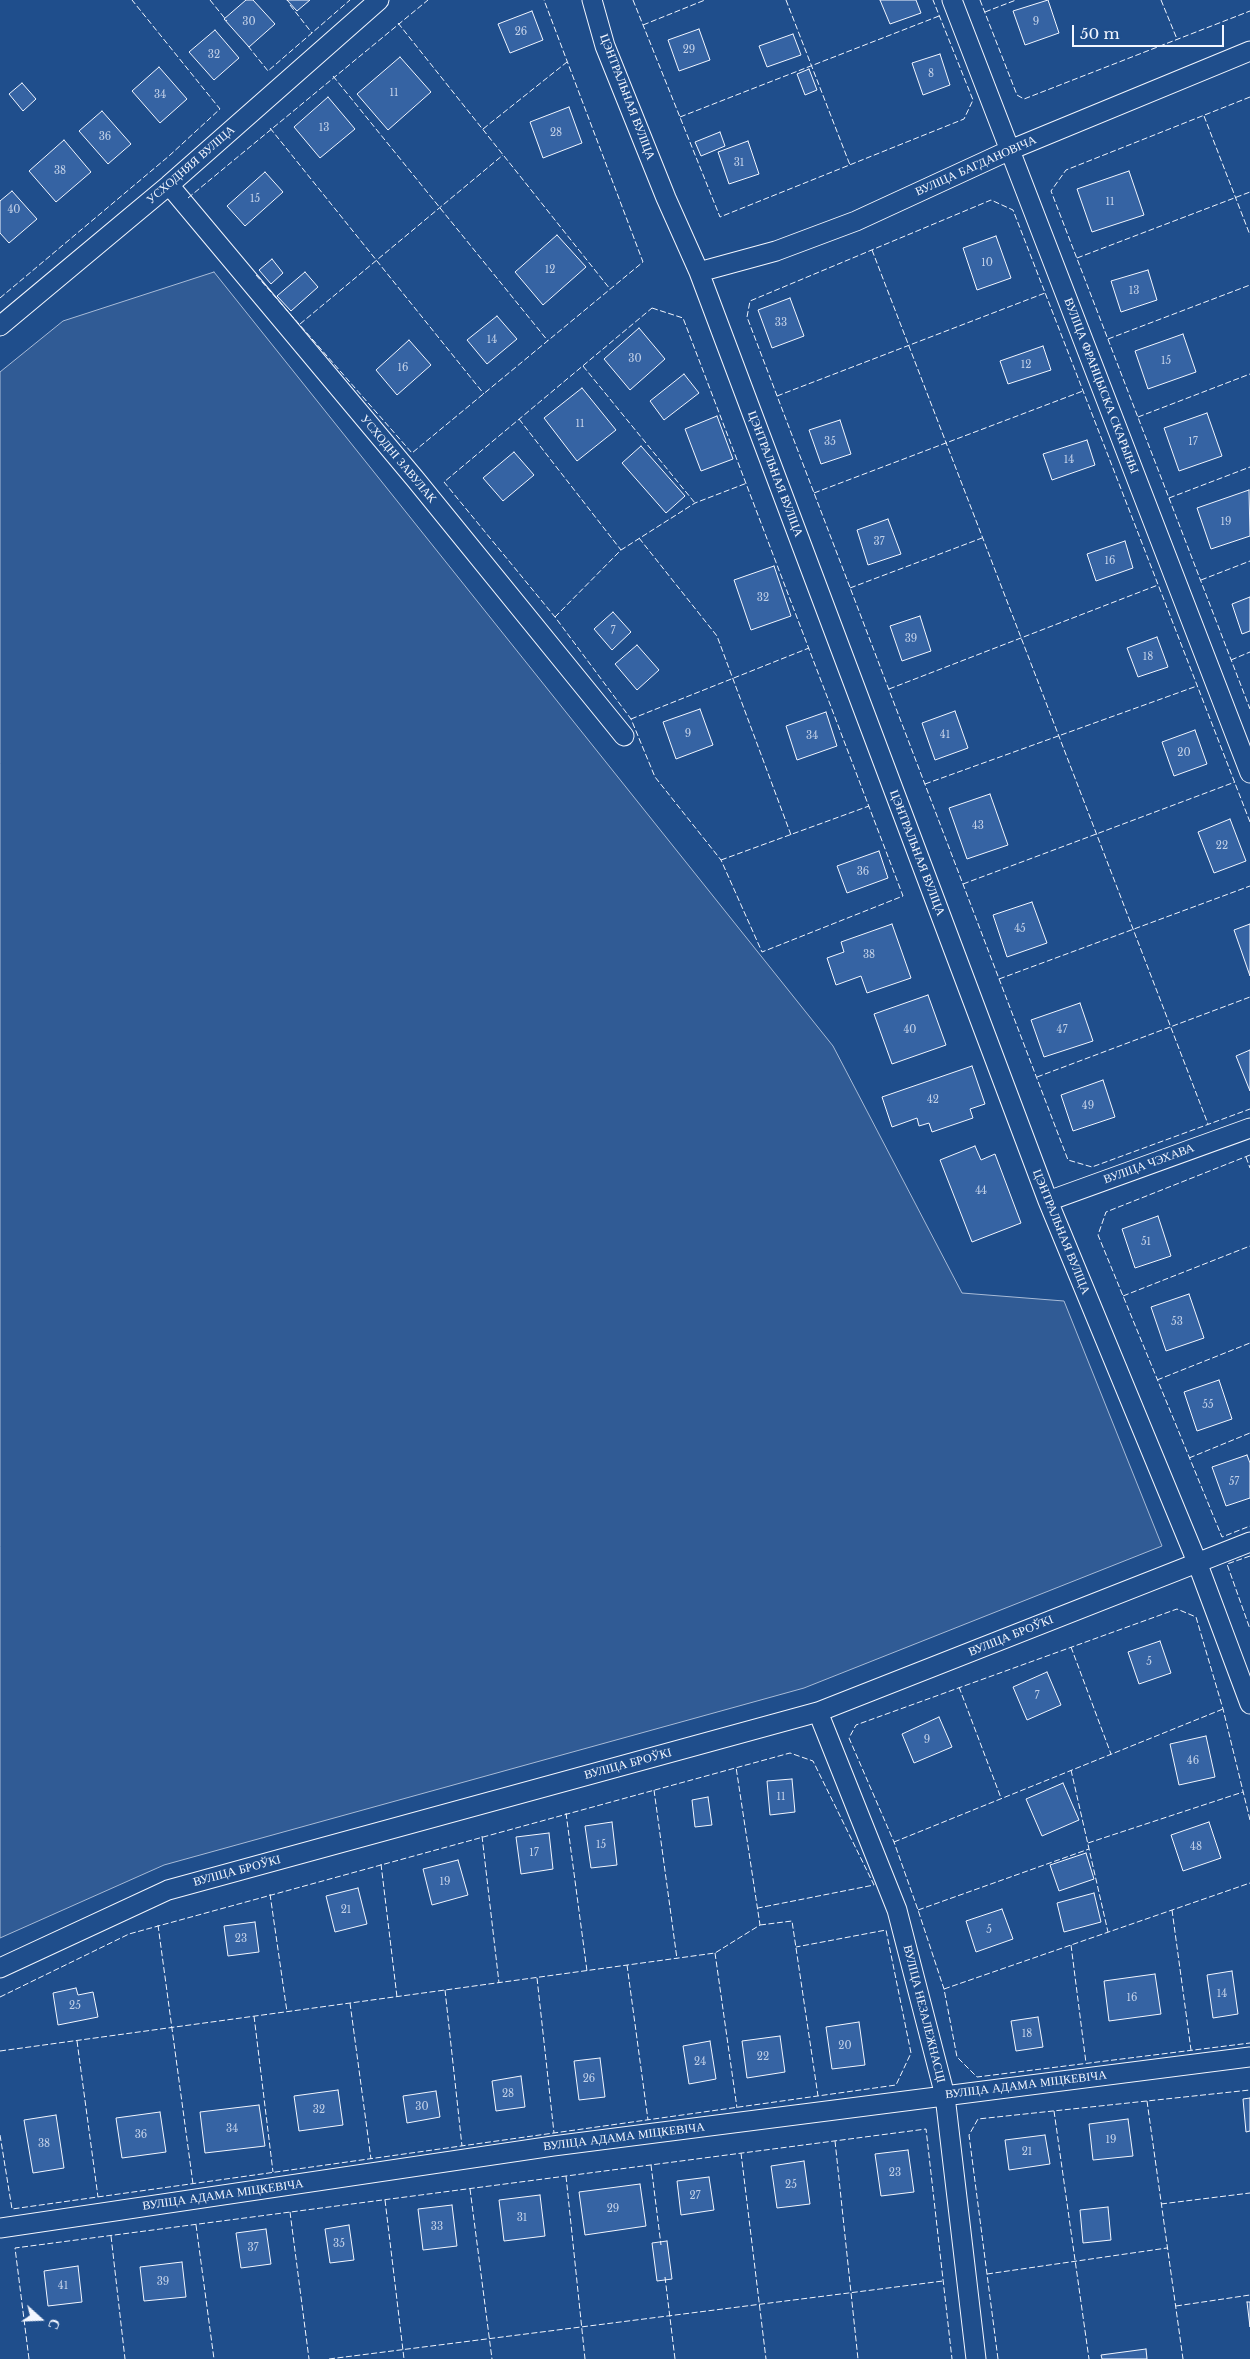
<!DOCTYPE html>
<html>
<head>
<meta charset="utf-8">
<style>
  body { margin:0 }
  #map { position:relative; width:1250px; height:2359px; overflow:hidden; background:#1f4e8c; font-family:"Libre Baskerville",serif }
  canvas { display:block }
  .north { position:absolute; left:15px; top:2294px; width:50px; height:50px; -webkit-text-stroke:4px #1f4e8c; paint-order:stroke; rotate:110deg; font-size:14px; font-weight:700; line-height:20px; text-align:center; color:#f2f6ff }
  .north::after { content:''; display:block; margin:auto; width:18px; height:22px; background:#f2f6ff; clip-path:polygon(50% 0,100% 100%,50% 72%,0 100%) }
  .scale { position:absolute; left:1072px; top:25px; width:152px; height:22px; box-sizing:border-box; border:2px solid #f2f6ff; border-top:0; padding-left:6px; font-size:15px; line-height:18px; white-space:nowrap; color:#f2f6ff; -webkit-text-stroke:4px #1f4e8c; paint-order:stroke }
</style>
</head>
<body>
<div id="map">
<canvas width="1250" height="2359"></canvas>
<div class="north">С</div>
<div class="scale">50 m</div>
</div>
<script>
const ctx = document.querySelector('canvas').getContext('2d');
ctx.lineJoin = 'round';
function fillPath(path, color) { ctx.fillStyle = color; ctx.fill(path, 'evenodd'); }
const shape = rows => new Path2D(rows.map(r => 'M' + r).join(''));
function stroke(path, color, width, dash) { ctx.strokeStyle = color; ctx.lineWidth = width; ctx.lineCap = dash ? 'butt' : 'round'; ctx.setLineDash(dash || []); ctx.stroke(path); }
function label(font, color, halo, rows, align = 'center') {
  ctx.font = font + ' "Libre Baskerville",serif'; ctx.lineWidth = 4; ctx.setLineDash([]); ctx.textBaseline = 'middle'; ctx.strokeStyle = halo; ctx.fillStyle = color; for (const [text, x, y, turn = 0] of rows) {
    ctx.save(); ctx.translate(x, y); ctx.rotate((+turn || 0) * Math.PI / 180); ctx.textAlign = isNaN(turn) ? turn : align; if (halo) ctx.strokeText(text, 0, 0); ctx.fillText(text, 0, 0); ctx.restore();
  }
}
const built = shape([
  [214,272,833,1046,962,1293,1064,1301,1162,1546,804,1688,164,1865,0,1938,0,372,63,321,214,272]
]);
fillPath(built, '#305b95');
stroke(built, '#a8bbd7', 1);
const building = shape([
  [246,0,253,0,275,24,249,47,224,19,246,0],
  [287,0,310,0,297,11,287,0],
  [880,0,916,0,921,13,890,24,880,0],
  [1048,0,1059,33,1025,45,1013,11,1048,0],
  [532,11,543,40,510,53,498,24,532,11],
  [699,29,710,60,679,71,668,40,699,29],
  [215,30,239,58,214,80,189,52,215,30],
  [793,34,801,55,767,67,759,46,793,34],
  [940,54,950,85,923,95,912,63,940,54],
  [400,57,431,92,388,130,357,94,400,57],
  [159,67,187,99,160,123,132,91,159,67],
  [809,69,817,90,805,95,797,74,809,69],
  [22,83,36,99,23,111,9,94,22,83],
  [328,97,355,129,320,158,294,127,328,97],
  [569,107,582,143,543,158,530,122,569,107],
  [102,111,131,144,108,164,79,131,102,111],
  [720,132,725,146,701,156,695,142,720,132],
  [64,140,91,172,56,202,29,171,64,140],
  [748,141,759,174,729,184,718,152,748,141],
  [1129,171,1144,215,1092,232,1077,189,1129,171],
  [265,172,283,192,245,226,227,206,265,172],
  [12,191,37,219,9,243,0,233,0,201,12,191],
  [557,235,586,267,543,305,515,272,557,235],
  [996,236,1011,278,977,290,963,248,996,236],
  [272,259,283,273,271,284,259,270,272,259],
  [1148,270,1157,300,1121,312,1111,281,1148,270],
  [305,272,318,287,291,311,277,296,305,272],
  [790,298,804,336,772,348,758,310,790,298],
  [497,316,517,339,487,364,467,340,497,316],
  [639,328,665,359,630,390,604,359,639,328],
  [1183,334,1196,372,1148,389,1135,351,1183,334],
  [409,340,431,365,397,395,376,370,409,340],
  [1043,346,1051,370,1008,384,1000,361,1043,346],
  [684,374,699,393,664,420,650,401,684,374],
  [582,388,616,430,577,461,544,418,582,388],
  [1207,413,1222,456,1179,471,1164,428,1207,413],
  [717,416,733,459,701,471,685,429,717,416],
  [840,420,851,454,821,464,809,430,840,420],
  [1087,440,1095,465,1052,480,1043,454,1087,440],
  [641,446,685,496,666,513,622,463,641,446],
  [514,452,534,475,503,501,483,478,514,452],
  [1249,490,1250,536,1211,549,1197,508,1249,490],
  [888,519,901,554,868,565,857,530,888,519],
  [1125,541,1133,568,1096,581,1087,554,1125,541],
  [774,566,791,616,751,630,734,580,774,566],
  [1250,597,1250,631,1242,634,1232,604,1250,597],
  [613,612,631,632,612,650,594,629,613,612],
  [920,616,931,651,902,661,890,626,920,616],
  [1157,637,1168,667,1138,677,1127,648,1157,637],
  [637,645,659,670,637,690,615,664,637,645],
  [700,709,713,745,676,759,663,722,700,709],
  [955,711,968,748,935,760,922,723,955,711],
  [826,712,837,746,797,760,786,726,826,712],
  [1195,730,1207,764,1174,776,1162,742,1195,730],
  [990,794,1008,845,967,859,949,808,990,794],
  [1230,819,1246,861,1214,873,1198,832,1230,819],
  [879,851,888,878,847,893,837,866,879,851],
  [1032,902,1047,943,1007,957,993,915,1032,902],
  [892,924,911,978,867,993,861,976,836,985,827,958,844,952,841,942,892,924],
  [1250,924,1250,976,1234,930,1250,924],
  [928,995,946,1045,892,1064,874,1014,928,995],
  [1080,1003,1093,1041,1044,1057,1031,1020,1080,1003],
  [1250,1050,1250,1091,1236,1056,1250,1050],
  [972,1066,985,1104,970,1109,973,1118,932,1132,929,1123,919,1126,917,1118,892,1127,882,1097,972,1066],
  [1103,1080,1115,1117,1073,1131,1061,1095,1103,1080],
  [975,1146,981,1160,995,1154,1021,1223,972,1242,940,1160,975,1146],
  [1158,1216,1171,1256,1135,1268,1122,1229,1158,1216],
  [1189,1294,1204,1338,1166,1351,1151,1307,1189,1294],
  [1219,1380,1232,1419,1197,1431,1184,1392,1219,1380],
  [1247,1455,1250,1463,1250,1498,1226,1506,1212,1467,1247,1455],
  [1160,1641,1171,1673,1139,1684,1128,1652,1160,1641],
  [1047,1672,1061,1705,1027,1720,1013,1687,1047,1672],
  [939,1717,952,1747,914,1763,902,1734,939,1717],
  [1206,1736,1215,1777,1179,1785,1170,1744,1206,1736],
  [792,1779,795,1812,770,1815,767,1781,792,1779],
  [1063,1783,1079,1820,1042,1836,1026,1799,1063,1783],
  [708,1797,712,1825,695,1827,692,1800,708,1797],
  [612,1822,617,1865,591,1868,585,1826,612,1822],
  [1209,1822,1221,1858,1183,1871,1171,1835,1209,1822],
  [549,1833,553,1869,521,1874,516,1837,549,1833],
  [1086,1853,1094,1879,1059,1891,1050,1865,1086,1853],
  [458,1860,468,1895,432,1905,423,1869,458,1860],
  [358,1888,367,1924,335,1932,326,1896,358,1888],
  [1094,1893,1101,1922,1064,1932,1057,1903,1094,1893],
  [1002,1909,1013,1939,976,1952,966,1921,1002,1909],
  [255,1922,259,1952,228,1956,224,1926,255,1922],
  [1232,1971,1238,2014,1213,2018,1207,1975,1232,1971],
  [1155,1974,1161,2014,1109,2021,1104,1981,1155,1974],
  [76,1988,78,1995,93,1992,98,2017,58,2025,53,1993,76,1988],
  [1038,2017,1043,2047,1016,2051,1011,2021,1038,2017],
  [859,2022,865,2065,832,2069,826,2027,859,2022],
  [780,2036,785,2072,747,2078,742,2041,780,2036],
  [710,2041,716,2079,689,2084,683,2046,710,2041],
  [600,2058,605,2097,579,2100,574,2061,600,2058],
  [521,2076,525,2107,496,2111,492,2081,521,2076],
  [338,2090,343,2125,299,2131,294,2096,338,2090],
  [436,2091,440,2117,407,2123,403,2096,436,2091],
  [1250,2098,1250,2131,1246,2132,1243,2099,1250,2098],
  [259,2105,265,2146,205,2153,200,2112,259,2105],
  [160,2112,166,2152,122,2158,116,2118,160,2112],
  [56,2115,64,2168,33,2173,24,2120,56,2115],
  [1128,2119,1133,2156,1093,2160,1089,2124,1128,2119],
  [1045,2135,1050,2164,1009,2170,1005,2140,1045,2135],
  [908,2150,914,2192,881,2196,875,2154,908,2150],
  [804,2161,810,2204,777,2208,771,2166,804,2161],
  [709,2177,714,2210,681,2215,677,2181,709,2177],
  [640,2184,646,2226,585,2235,579,2192,640,2184],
  [540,2195,545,2236,504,2241,499,2200,540,2195],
  [452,2205,457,2246,423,2250,418,2209,452,2205],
  [1108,2207,1111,2240,1083,2243,1080,2210,1108,2207],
  [349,2225,354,2260,330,2263,325,2229,349,2225],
  [266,2229,271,2264,241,2268,236,2233,266,2229],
  [667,2241,672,2279,657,2281,652,2243,667,2241],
  [182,2262,186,2297,144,2301,140,2267,182,2262],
  [78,2266,82,2302,48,2306,44,2271,78,2266],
  [1247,2302,1250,2302,1250,2327,1247,2302],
  [1146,2349,1147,2359,1102,2359,1101,2355,1146,2349]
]);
fillPath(building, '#3563a3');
stroke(building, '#f2f6ff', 1);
const minor = shape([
  [592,0,605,46,666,198,699,272,1048,1201,1197,1562,1250,1704],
  [952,0,1250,773],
  [169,185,416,480,624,736],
  [699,272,776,251,856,221,1010,150,1250,51],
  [0,326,169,185,379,0],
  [1048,1201,1250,1128],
  [818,1712,897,1910,945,2096,976,2359],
  [0,1968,168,1890,818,1712,1250,1542],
  [0,2228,553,2146,1250,2057]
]);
stroke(minor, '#f2f6ff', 21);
stroke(minor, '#1f4e8c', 19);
stroke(shape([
  [210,0,227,21],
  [633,0,720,217,964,119,973,100,933,0],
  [786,0,850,165],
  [980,0,1017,95,1024,99,1250,11],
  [1161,0,1177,39],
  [290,5,312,33],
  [985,12,1016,0],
  [398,23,610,289],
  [643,25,705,0],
  [248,46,268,71,350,0],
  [333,76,548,341],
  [1250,97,1066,170,1051,191,1250,709],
  [1204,116,1250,235],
  [680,117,939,16],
  [270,128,484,394],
  [483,129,567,62],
  [188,198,428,0],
  [872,250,1208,1124],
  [1077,258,1250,192],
  [256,275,412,453,643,262,544,0],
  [0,298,169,156,220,109,132,0],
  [652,308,683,318,903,896,762,952,721,860,655,777,631,719,555,617,444,482,652,308],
  [300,324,503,155],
  [1108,339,1250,285],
  [583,366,695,503],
  [777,396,1045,293],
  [1138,417,1250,374],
  [519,419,621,550],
  [814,493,1083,391],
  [1169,498,1250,467],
  [639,538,717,636,791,835],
  [1201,580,1250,561],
  [850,588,982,538],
  [555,617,621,550,695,503,747,483],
  [1231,660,1250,652],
  [889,689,1158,585],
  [631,719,809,648],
  [925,784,1197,686],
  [1250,822,1013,210,991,200,750,301,747,317,1068,1160,1092,1167,1250,1109],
  [721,860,869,806],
  [963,884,1235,782],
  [999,979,1250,886],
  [1037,1077,1250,997],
  [1250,1155,1106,1212,1098,1235,1222,1537,1250,1526],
  [1246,1157,1250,1168],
  [1123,1296,1250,1246],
  [1157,1380,1250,1343],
  [1189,1458,1250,1433],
  [1250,1556,1227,1564,1250,1629],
  [1071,1647,1111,1754],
  [959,1687,1001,1798],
  [1071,1770,1108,1932],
  [654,1790,677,1959],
  [566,1813,587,1971],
  [1250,1820,1223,1709,1196,1617,1177,1609,856,1725,849,1738,894,1842,918,1910,944,1989,957,2057,977,2077,1250,2043],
  [482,1836,499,1983],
  [894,1842,1223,1709],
  [1088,1843,1243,1792],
  [381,1864,397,1997],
  [270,1894,287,2012],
  [918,1910,1089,1849],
  [1172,1910,1191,2050],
  [158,1925,193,2184],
  [760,1925,792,1921,818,2096],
  [1071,1945,1086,2063],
  [715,1953,737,2108],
  [627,1965,648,2120],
  [537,1978,554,2133],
  [944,1989,1250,1883],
  [445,1990,462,2146],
  [0,1997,129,1934,790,1753,813,1761,874,1885,758,1908],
  [350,2003,371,2159],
  [254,2016,273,2172],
  [77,2041,98,2197],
  [0,2051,715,1953,760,1925,736,1767],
  [1147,2101,1183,2359],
  [1054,2111,1089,2359],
  [0,2135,12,2209,896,2085,911,2053,886,1930,796,1947],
  [835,2141,858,2359],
  [741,2153,766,2359],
  [651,2165,661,2245],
  [566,2176,585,2359],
  [470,2189,492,2359],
  [385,2200,404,2359],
  [1161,2204,1250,2193],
  [290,2212,309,2359],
  [196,2225,214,2359],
  [111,2236,125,2359],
  [987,2274,1167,2248],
  [665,2277,675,2359],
  [1176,2306,1250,2295],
  [29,2359,15,2248,926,2129,952,2359],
  [329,2359,943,2281],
  [998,2359,969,2135,978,2119,1250,2090]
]), '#f2f6ff', 1, [6, 2.5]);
label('10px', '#c3d1e8', null, [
  ["30",249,22],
  ["9",1036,22],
  ["26",521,32],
  ["29",689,50],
  ["32",214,55],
  ["8",931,74],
  ["11",394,93],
  ["34",160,95],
  ["13",324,128],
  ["28",556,133],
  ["36",105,137],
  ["31",739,163],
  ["38",60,171],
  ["15",255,199],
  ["11",1110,202],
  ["40",14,210],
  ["10",987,263],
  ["12",550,270],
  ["13",1134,291],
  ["33",781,323],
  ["14",492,340],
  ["30",635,359],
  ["15",1166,361],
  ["12",1026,365],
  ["16",403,368],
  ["11",580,424],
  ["35",830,442],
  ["17",1193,442],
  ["14",1069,460],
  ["19",1226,522],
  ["37",879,542],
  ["16",1110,561],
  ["32",763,598],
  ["7",613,631],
  ["39",911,639],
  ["18",1148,657],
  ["9",688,734],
  ["41",945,735],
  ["34",812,736],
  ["20",1184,753],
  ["43",978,826],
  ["22",1222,846],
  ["36",863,872],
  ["45",1020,929],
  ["38",869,955],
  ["40",910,1030],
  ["47",1062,1030],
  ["42",933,1100],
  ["49",1088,1106],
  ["44",981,1191],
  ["51",1146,1242],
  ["53",1177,1322],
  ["55",1208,1405],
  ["57",1234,1482],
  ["5",1149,1662],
  ["7",1037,1696],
  ["9",927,1740],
  ["46",1193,1761],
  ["11",781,1797],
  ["15",601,1845],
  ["48",1196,1847],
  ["17",534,1853],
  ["19",445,1882],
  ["21",346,1910],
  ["5",989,1930],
  ["23",241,1939],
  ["14",1222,1994],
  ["16",1132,1998],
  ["25",75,2006],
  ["18",1027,2034],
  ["20",845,2046],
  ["22",763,2057],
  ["24",700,2062],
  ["26",589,2079],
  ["28",508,2094],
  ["30",422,2107],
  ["32",319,2110],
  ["34",232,2129],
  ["36",141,2135],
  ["19",1111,2140],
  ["38",44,2144],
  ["21",1027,2152],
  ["23",895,2173],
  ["25",791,2185],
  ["27",695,2196],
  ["29",613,2209],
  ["31",522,2218],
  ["33",437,2227],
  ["35",339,2244],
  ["37",253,2248],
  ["39",163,2282],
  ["41",63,2286]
]);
label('12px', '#f2f6ff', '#1f4e8c', [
  ["ЦЭНТРАЛЬНАЯ ВУЛІЦА",627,97,69],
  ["УСХОДНЯЯ ВУЛІЦА",191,165,-41],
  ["ВУЛІЦА БАГДАНОВІЧА",976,166,-24],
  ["ВУЛІЦА ФРАНЦЫСКА СКАРЫНЫ",1101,386,69],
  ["УСХОДНІ ЗАВУЛАК",398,459,50],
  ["ЦЭНТРАЛЬНАЯ ВУЛІЦА",775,474,69],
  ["ЦЭНТРАЛЬНАЯ ВУЛІЦА",917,853,69],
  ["ВУЛІЦА ЧЭХАВА",1149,1164,-20],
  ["ЦЭНТРАЛЬНАЯ ВУЛІЦА",1061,1232,68],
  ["ВУЛІЦА БРОЎКІ",1011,1636,-22],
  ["ВУЛІЦА БРОЎКІ",628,1764,-15],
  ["ВУЛІЦА БРОЎКІ",237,1871,-15],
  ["ВУЛІЦА НЕЗАЛЕЖНАСЦІ",924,2014,76],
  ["ВУЛІЦА АДАМА МІЦКЕВІЧА",1026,2085,-7],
  ["ВУЛІЦА АДАМА МІЦКЕВІЧА",624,2137,-7],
  ["ВУЛІЦА АДАМА МІЦКЕВІЧА",223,2195,-8]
]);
</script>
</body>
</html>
